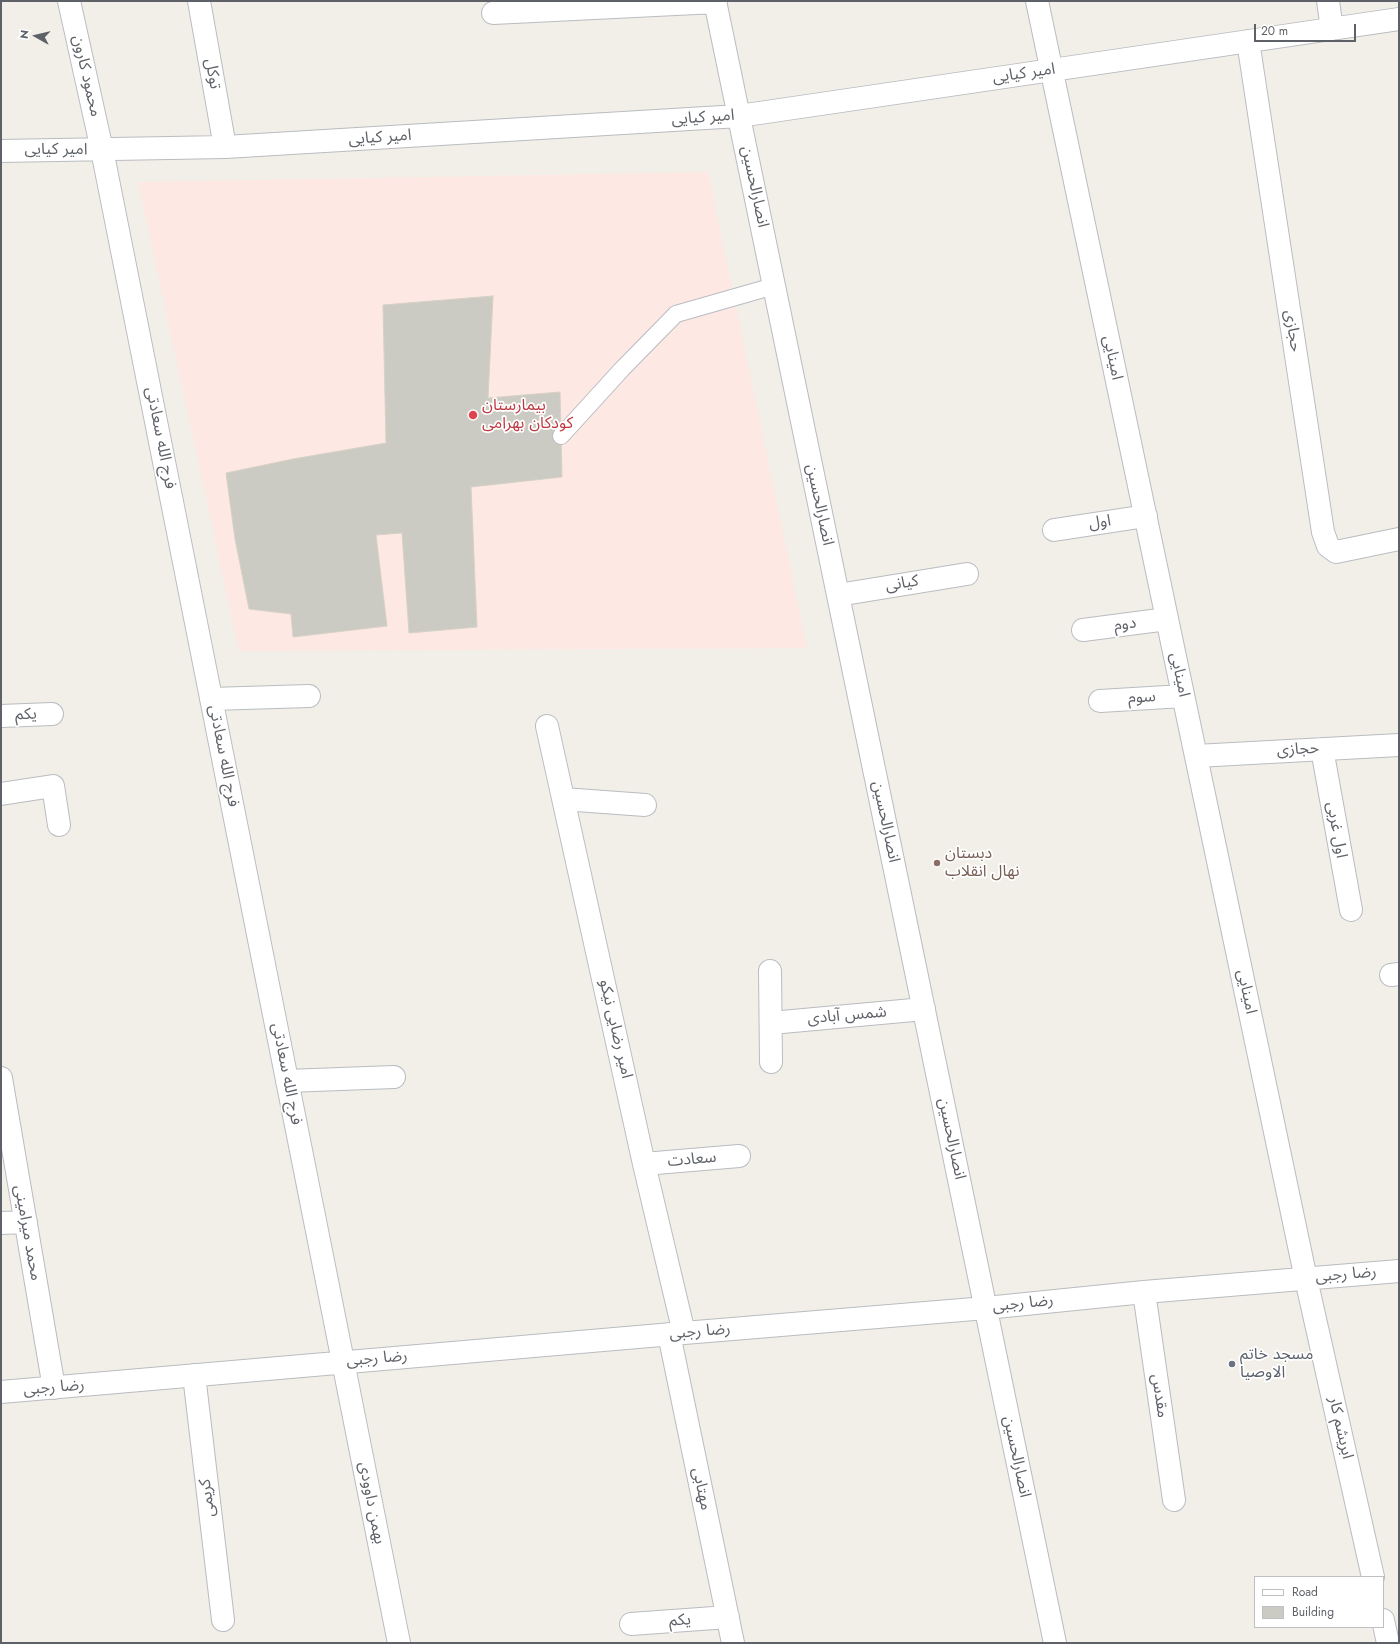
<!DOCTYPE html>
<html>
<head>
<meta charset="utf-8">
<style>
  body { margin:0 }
  #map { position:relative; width:1400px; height:1644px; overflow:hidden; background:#f1efe7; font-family:Jost,sans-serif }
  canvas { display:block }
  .frame { position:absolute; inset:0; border:2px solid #5e6268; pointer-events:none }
  .legend { position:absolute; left:1254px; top:1576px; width:130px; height:52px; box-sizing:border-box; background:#fff; border:1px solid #bfc0c3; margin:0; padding:5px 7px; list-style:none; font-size:12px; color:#5e6268 }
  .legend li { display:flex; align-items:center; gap:8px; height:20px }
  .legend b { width:20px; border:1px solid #bfc0c3 }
  .north { position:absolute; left:16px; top:16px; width:40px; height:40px; -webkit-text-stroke:3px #fff; paint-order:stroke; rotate:278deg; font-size:11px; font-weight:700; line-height:16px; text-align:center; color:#5e6268 }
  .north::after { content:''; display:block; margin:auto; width:14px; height:18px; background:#5e6268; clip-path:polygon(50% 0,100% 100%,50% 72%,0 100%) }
  .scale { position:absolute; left:1254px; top:24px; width:102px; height:18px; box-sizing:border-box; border:2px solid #5e6268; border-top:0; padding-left:5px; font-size:12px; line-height:14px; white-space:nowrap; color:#5e6268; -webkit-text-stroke:3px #fff; paint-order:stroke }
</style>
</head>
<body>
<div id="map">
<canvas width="1400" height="1644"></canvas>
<div class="frame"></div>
<ul class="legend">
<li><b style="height:5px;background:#fff"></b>Road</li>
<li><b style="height:11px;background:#cccbc3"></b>Building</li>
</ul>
<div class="north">N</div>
<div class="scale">20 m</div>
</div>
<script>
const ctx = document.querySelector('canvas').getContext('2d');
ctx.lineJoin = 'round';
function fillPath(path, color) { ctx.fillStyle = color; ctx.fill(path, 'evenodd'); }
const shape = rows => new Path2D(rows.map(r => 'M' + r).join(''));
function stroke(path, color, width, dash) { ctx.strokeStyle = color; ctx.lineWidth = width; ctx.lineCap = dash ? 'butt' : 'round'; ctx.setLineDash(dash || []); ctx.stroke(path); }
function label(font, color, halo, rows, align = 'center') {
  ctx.font = font + ' Jost,"Noto Sans Arabic",sans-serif'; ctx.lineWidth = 3.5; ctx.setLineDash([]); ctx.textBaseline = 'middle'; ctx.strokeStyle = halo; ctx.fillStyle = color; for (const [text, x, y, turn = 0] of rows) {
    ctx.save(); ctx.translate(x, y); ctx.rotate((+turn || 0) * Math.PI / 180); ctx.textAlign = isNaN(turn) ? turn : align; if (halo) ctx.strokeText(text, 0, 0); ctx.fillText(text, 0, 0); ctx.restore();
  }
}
fillPath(shape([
  [708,172,807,648,239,651,138,182]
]), '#fde8e4');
const building = shape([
  [493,296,488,398,560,392,562,477,471,487,477,627,409,633,402,533,376,535,387,626,293,637,291,614,249,609,235,539,226,473,293,459,386,443,383,305,493,296]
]);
fillPath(building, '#cccbc3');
stroke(building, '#d7d2c5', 1);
const service = shape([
  [561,436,623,368,676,314,774,286]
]);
const minor = shape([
  [69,1,102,150,399,1643],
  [199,1,225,147],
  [715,1,1055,1643],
  [1037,1,1306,1279,1373,1577],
  [1328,1,1332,29],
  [493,13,716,2],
  [1248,41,1323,532,1328,546,1336,552,1399,539],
  [1,151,225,147,739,116,1399,19],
  [1054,530,1146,516],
  [838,595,967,574],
  [1083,630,1167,619],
  [211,699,309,696],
  [1100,701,1183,696],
  [1,716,52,714],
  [547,726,644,1164,684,1333],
  [1322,749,1351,910],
  [1196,756,1399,745],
  [1,794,53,786,59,825],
  [563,799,645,805],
  [770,971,771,1062],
  [1391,975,1399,974],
  [771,1023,924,1009],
  [1,1078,54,1388],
  [287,1081,394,1077],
  [644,1164,739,1156],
  [1,1223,26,1222],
  [1144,1292,1174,1500],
  [669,1334,733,1643],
  [194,1375,223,1620],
  [1,1392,684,1333,986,1308,1144,1292,1399,1271],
  [1383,1620,1388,1643],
  [631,1624,728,1617]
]);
stroke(service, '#b9bcc1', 18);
stroke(minor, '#b9bcc1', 24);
stroke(service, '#fff', 16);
stroke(minor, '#fff', 22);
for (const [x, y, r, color] of [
  [473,415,5,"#e0444e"],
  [937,863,4,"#8d6e63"],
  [1232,1364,4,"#6b7280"]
]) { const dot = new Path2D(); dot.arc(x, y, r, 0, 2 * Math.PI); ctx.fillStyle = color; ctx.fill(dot); stroke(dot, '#fff', 1.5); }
label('16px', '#5e6268', '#fff', [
  ["توکل",212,74,80],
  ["امیر کیایی",1024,74,-8],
  ["محمود کارون",86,76,77],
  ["امیر کیایی",703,118,-4],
  ["امیر کیایی",380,138,-4],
  ["امیر کیایی",56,150],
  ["انصارالحسین",754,187,78],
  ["حجازی",1292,331,81],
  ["امینایی",1112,358,78],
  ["فرج الله سعادتی",160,438,79],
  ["انصارالحسین",819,505,78],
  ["اول",1100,523,-8],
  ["کیانی",902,584,-9],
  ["دوم",1125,625,-8],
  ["امینایی",1179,675,78],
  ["سوم",1142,698,-3],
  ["یکم",26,715,-2],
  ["حجازی",1298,750,-3],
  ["فرج الله سعادتی",223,756,79],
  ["انصارالحسین",885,822,78],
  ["اول غربی",1336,830,80],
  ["امینایی",1246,992,78],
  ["شمس آبادی",847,1016,-5],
  ["امیر رضایی نیکو",615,1029,77],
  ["فرج الله سعادتی",286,1074,79],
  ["انصارالحسین",951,1139,78],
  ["سعادت",692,1160,-5],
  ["محمد میرامینی",27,1233,80],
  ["رضا رجبی",1346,1275,-5],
  ["رضا رجبی",1023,1304,-6],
  ["رضا رجبی",700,1332,-5],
  ["رضا رجبی",377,1359,-5],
  ["رضا رجبی",54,1388,-5],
  ["مقدس",1159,1396,82],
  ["ابریشم کار",1340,1428,77],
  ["انصارالحسین",1016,1457,78],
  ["مهتابی",701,1489,78],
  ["کریمی",208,1498,-97],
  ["بهمن داوودی",371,1503,79],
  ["یکم",680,1621,-4]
]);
label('16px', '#be3a42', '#fff', [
  ["بیمارستان",482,406],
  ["کودکان بهرامی",482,424]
], 'left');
label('16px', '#785e54', '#fff', [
  ["دبستان",945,854],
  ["نهال انقلاب",945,872]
], 'left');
label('16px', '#5b616d', '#fff', [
  ["مسجد خاتم",1240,1355],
  ["الاوصیا",1240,1373]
], 'left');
</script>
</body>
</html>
